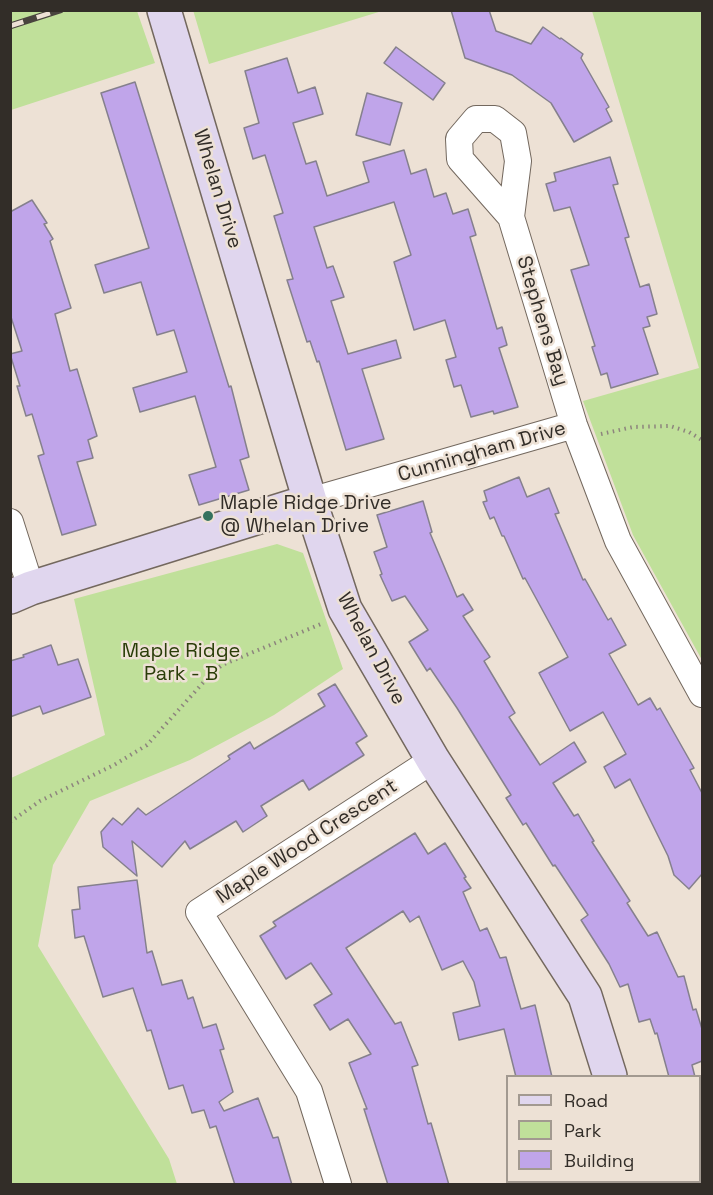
<!DOCTYPE html>
<html>
<head>
<meta charset="utf-8">
<style>
  body { margin:0 }
  #map { position:relative; width:713px; height:1195px; overflow:hidden; background:#ede1d5; font-family:"Space Grotesk",sans-serif }
  canvas { display:block }
  .frame { position:absolute; inset:0; border:12px solid #322d28; pointer-events:none }
  .legend { position:absolute; left:506px; top:1075px; width:195px; height:108px; box-sizing:border-box; background:#ede1d5; border:2px solid #a29990; margin:0; padding:8px 10px; list-style:none; font-size:18px; color:#322d28 }
  .legend li { display:flex; align-items:center; gap:12px; height:30px }
  .legend b { width:30px; border:2px solid #a29990 }
</style>
</head>
<body>
<div id="map">
<canvas width="713" height="1195"></canvas>
<div class="frame"></div>
<ul class="legend">
<li><b style="height:8px;background:#e0d6ee"></b>Road</li>
<li><b style="height:16px;background:#c0e09a"></b>Park</li>
<li><b style="height:16px;background:#c0a5ea"></b>Building</li>
</ul>
</div>
<script>
const ctx = document.querySelector('canvas').getContext('2d');
ctx.lineJoin = 'round';
function fillPath(path, color) { ctx.fillStyle = color; ctx.fill(path, 'evenodd'); }
const shape = rows => new Path2D(rows.map(r => 'M' + r).join(''));
function stroke(path, color, width, dash) { ctx.strokeStyle = color; ctx.lineWidth = width; ctx.lineCap = dash ? 'butt' : 'round'; ctx.setLineDash(dash || []); ctx.stroke(path); }
function label(font, color, halo, rows, align = 'center') {
  ctx.font = font + ' "Space Grotesk",sans-serif'; ctx.lineWidth = 5; ctx.setLineDash([]); ctx.textBaseline = 'middle'; ctx.strokeStyle = halo; ctx.fillStyle = color; for (const [text, x, y, turn = 0] of rows) {
    ctx.save(); ctx.translate(x, y); ctx.rotate((+turn || 0) * Math.PI / 180); ctx.textAlign = isNaN(turn) ? turn : align; if (halo) ctx.strokeText(text, 0, 0); ctx.fillText(text, 0, 0); ctx.restore();
  }
}
fillPath(shape([
  [193,10,382,10,382,11,209,64],
  [10,11,137,11,155,63,11,110],
  [592,11,702,11,702,660,633,535,583,401,699,368],
  [277,544,303,553,343,669,274,715,190,760,90,801,53,865,38,946,169,1159,177,1184,11,1184,11,778,105,735,74,599]
]), '#c0e09a');
const building = shape([
  [451,10,489,10,496,31,531,44,543,27,560,39,561,38,583,54,581,58,609,107,606,109,612,121,574,142,551,103,512,75,465,58,451,10],
  [396,47,445,83,433,100,384,63,396,47],
  [287,58,298,93,315,87,323,114,293,123,306,164,316,161,327,196,369,182,363,162,404,150,411,174,426,169,434,197,446,193,453,214,468,209,476,235,470,237,497,329,502,327,507,345,499,348,518,407,494,414,493,411,471,417,461,385,454,387,446,360,456,357,445,320,414,330,394,262,411,255,394,202,314,227,327,268,333,266,344,297,331,301,348,354,396,340,401,358,362,369,384,439,346,450,319,361,317,362,310,341,307,342,287,280,293,279,274,216,283,213,265,155,253,159,244,128,259,123,245,71,287,58],
  [135,82,229,387,231,386,249,457,240,460,249,490,199,505,189,475,216,467,195,396,140,412,133,388,187,372,174,330,157,335,141,282,104,293,95,265,149,248,101,93,135,82],
  [367,93,402,103,390,145,356,135,367,93],
  [610,157,618,184,613,185,629,237,625,238,640,287,649,284,657,314,647,317,650,326,643,328,658,374,611,388,607,373,601,375,592,347,595,346,571,270,589,265,570,207,554,211,546,184,556,181,554,173,610,157],
  [32,200,47,223,44,224,53,239,50,241,71,308,55,314,70,371,77,369,97,436,88,440,93,458,77,462,96,525,62,535,38,456,44,454,32,414,26,416,17,386,20,386,10,354,22,351,10,314,10,212,32,200],
  [519,477,527,497,549,488,559,513,555,514,583,580,585,579,608,620,611,618,626,645,609,654,638,705,650,698,657,710,660,708,694,768,690,770,702,793,702,874,689,889,674,875,668,856,630,779,615,788,604,767,626,754,603,712,570,731,539,673,568,657,525,578,523,579,504,536,502,536,494,517,490,519,483,502,487,501,484,491,519,477],
  [423,501,432,532,430,533,457,597,463,594,473,610,463,616,490,657,484,661,515,713,509,717,540,765,574,742,586,762,553,783,574,816,578,814,582,821,594,841,592,842,630,901,627,903,648,936,657,932,678,977,684,976,693,1010,696,1009,702,1029,702,1061,692,1065,695,1077,669,1077,657,1033,655,1034,650,1019,639,1022,628,984,620,987,609,964,581,920,588,915,555,865,553,866,526,823,523,825,506,798,511,795,457,708,430,668,427,671,409,642,428,630,405,596,392,601,380,575,382,574,374,552,387,547,377,515,423,501],
  [51,645,58,665,78,659,91,697,43,714,40,706,10,717,10,661,24,657,23,655,51,645],
  [335,684,367,736,356,743,364,755,309,790,303,780,261,806,267,816,243,832,236,821,190,849,185,841,162,867,132,841,137,876,103,847,101,832,113,818,122,825,138,808,146,815,230,759,228,756,250,742,254,749,325,706,318,694,335,684],
  [415,833,428,854,445,843,466,877,464,878,471,888,463,892,480,931,487,928,500,958,506,957,521,1009,535,1005,552,1077,516,1077,504,1029,459,1040,453,1013,480,1006,474,982,463,961,442,970,419,916,410,922,403,911,346,948,395,1024,401,1022,418,1065,412,1067,428,1124,431,1123,449,1185,388,1185,364,1109,367,1109,349,1063,371,1054,348,1019,330,1030,314,1005,332,994,311,963,286,979,260,936,276,926,273,922,415,833],
  [137,880,147,953,152,951,162,985,182,980,188,999,193,997,203,1028,216,1024,224,1049,220,1050,233,1092,219,1102,224,1111,258,1098,273,1138,278,1137,292,1185,235,1185,216,1126,210,1128,204,1110,192,1113,183,1085,169,1089,151,1030,147,1031,133,988,103,997,84,936,75,938,72,910,80,909,78,887,137,880]
]);
fillPath(building, '#c0a5ea');
stroke(building, '#85808d', 1.5);
const street = shape([
  [511,217,460,159,459,139,476,119,495,119,513,133,518,161,511,217,574,425,618,541,702,694],
  [310,501,574,425],
  [10,522,31,588],
  [338,1184,309,1091,199,912,433,760]
]);
const secondary = shape([
  [164,10,310,501,345,609,433,760,585,996,610,1076],
  [10,597,31,588,310,501],
  [642,1182,643,1184]
]);
stroke(street, '#73685e', 28);
stroke(secondary, '#73685e', 36);
stroke(shape([
  [601,434,633,427,670,426,689,432,702,440],
  [10,822,40,801,114,765,147,745,210,675,222,665,321,624]
]), '#8d857d', 4, [1.5, 4.5]);
stroke(street, '#fff', 26);
stroke(secondary, '#e0d6ee', 33);
const rail = shape([
  [10,26,60,10]
]);
stroke(rail, '#49443e', 7);
stroke(rail, '#ede1d5', 4.5, [14]);
for (const [x, y, r, color] of [
  [208,516,6,"#34725e"]
]) { const dot = new Path2D(); dot.arc(x, y, r, 0, 2 * Math.PI); ctx.fillStyle = color; ctx.fill(dot); stroke(dot, '#ede1d5', 2); }
label('20px', '#322d28', '#ede1d5', [
  ["Whelan Drive",217,189,73],
  ["Stephens Bay",542,321,73],
  ["Cunningham Drive",482,452,-16],
  ["Whelan Drive",371,649,62],
  ["Maple Wood Crescent",307,842,-33]
]);
label('20px', '#322d28', '#ede1d5', [
  ["Maple Ridge Drive",220,504],
  ["@ Whelan Drive",220,527]
], 'left');
label('20px', '#2a3d09', '#ede1d5', [
  ["Maple Ridge",181,652],
  ["Park - B",181,675]
]);
</script>
</body>
</html>
